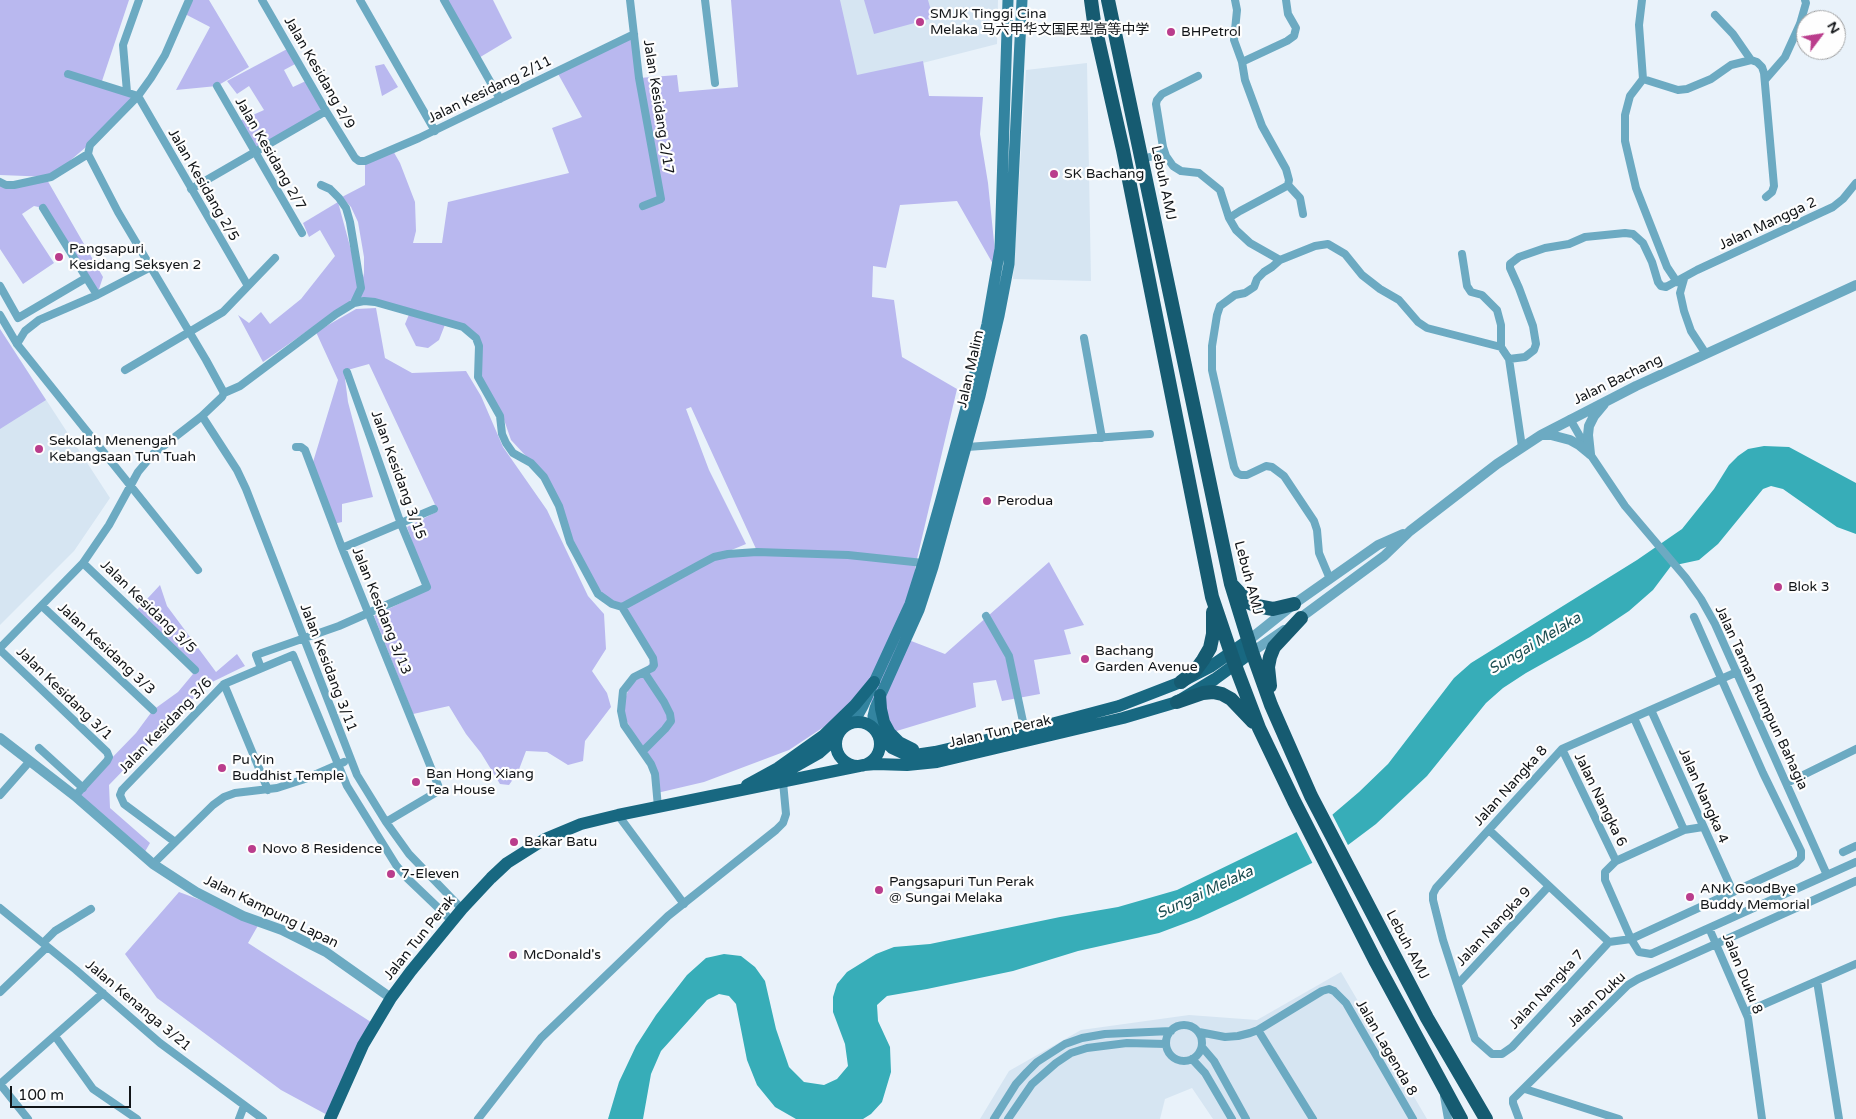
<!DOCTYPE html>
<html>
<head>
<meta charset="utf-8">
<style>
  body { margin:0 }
  #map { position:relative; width:1856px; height:1119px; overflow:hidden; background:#e9f2fa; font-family:"Varela Round",sans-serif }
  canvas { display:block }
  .north { position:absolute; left:1796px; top:10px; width:50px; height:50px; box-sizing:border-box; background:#fefefe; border:1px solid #a0a1a2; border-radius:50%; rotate:59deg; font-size:14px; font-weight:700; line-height:20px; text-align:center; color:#121518 }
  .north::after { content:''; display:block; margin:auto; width:18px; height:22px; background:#ba3d8c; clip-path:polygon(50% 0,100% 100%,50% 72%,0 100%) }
  .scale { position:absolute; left:10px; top:1086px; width:121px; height:22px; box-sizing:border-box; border:2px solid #121518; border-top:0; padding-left:6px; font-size:15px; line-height:18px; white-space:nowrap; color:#121518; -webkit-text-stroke:4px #fefefe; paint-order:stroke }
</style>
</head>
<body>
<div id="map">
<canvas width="1856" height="1119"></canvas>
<div class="north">N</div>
<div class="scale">100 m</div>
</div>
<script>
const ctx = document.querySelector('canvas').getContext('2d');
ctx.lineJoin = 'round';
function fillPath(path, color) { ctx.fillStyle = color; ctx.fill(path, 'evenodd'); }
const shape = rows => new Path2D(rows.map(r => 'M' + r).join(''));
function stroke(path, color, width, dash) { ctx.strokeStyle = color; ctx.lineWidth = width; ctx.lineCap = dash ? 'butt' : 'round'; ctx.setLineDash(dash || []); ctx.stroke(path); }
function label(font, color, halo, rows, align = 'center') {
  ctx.font = font + ' "Varela Round","Noto Sans SC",sans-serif'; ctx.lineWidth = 4.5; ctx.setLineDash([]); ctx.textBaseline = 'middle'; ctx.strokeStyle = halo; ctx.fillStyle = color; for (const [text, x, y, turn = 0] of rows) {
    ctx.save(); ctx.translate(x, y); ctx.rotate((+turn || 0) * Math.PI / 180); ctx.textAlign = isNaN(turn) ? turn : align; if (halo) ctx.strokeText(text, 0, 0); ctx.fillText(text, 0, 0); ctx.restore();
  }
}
fillPath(shape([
  [839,0,998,0,997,44,856,80],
  [1087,63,1091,281,1013,279,1026,70],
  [0,329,110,498,74,551,0,625],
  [1341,972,1427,1119,1213,1119,1192,1088,1165,1099,1160,1119,980,1119,1009,1071,1081,1030,1189,1015,1257,1020]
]), '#d6e5f2');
fillPath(shape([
  [0,0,129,0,101,84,138,96,100,135,51,177,0,175],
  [192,0,209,0,249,67,217,86,176,90,210,27,185,14],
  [444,0,493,0,512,38,477,59],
  [731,0,840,0,857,75,923,61,929,96,983,97,980,134,988,183,997,271,957,201,900,205,886,268,873,266,872,297,894,300,902,357,957,389,916,563,906,639,945,654,1049,562,1084,625,1064,630,1071,654,1034,660,1040,694,1002,701,996,680,973,683,976,707,890,733,881,709,866,699,789,750,704,782,657,793,651,764,621,711,631,682,644,672,653,658,622,607,598,594,570,542,559,506,538,469,511,440,501,411,477,370,476,338,446,322,439,340,428,348,416,346,405,324,410,312,356,297,263,362,238,315,249,323,261,312,270,324,301,299,335,256,320,230,309,237,303,223,338,202,361,287,364,273,364,257,358,222,351,207,342,197,365,185,365,161,392,149,400,163,415,202,416,231,413,243,442,243,448,202,569,173,552,128,582,117,557,72,634,34,639,78,677,75,679,92,738,87],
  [691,407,757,551,717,556,746,544,709,470,686,409],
  [864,0,928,0,933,18,874,34],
  [289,48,297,63,284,70,293,87,308,80,326,111,255,152,237,122,264,110,249,86,237,94,227,81],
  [384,64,398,87,382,96,375,66],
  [46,178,103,277,97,295,43,208,34,206,22,214,54,263,23,284,0,249,0,184],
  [376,308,385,358,412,373,466,371,481,396,503,447,547,510,588,596,604,614,606,649,592,671,607,693,611,707,585,741,583,761,568,765,547,752,526,751,518,772,509,785,500,784,481,753,466,734,449,706,413,714,374,616,429,589,407,527,438,511,369,364,344,371,348,402,373,497,342,504,342,522,333,524,313,462,338,380,316,332,356,309],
  [0,329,46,400,0,429],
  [160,585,167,606,216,672,237,654,245,666,206,685,109,785,110,808,150,843,143,855,75,796,136,733,153,710,178,692,193,674,135,612],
  [179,892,260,922,248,943,374,1024,331,1117,281,1090,157,998,125,954]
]), '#b9b8ef');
fillPath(shape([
  [1764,446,1789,447,1856,483,1856,534,1837,527,1783,489,1771,486,1763,489,1718,544,1699,560,1671,566,1653,590,1629,611,1590,637,1526,673,1503,688,1486,703,1427,776,1376,824,1348,845,1240,899,1199,918,1159,933,1078,951,1013,971,927,989,887,996,877,1005,878,1021,890,1047,891,1072,882,1102,871,1114,863,1119,796,1119,775,1107,757,1085,747,1060,736,1004,729,996,719,994,707,1000,661,1051,651,1074,643,1119,608,1119,619,1082,636,1046,656,1015,687,975,706,958,724,954,741,956,755,967,765,981,776,1029,789,1067,804,1082,824,1085,837,1079,848,1066,845,1044,833,1012,833,997,837,984,847,972,876,954,894,947,930,944,1060,917,1118,907,1177,890,1332,815,1359,792,1388,764,1454,678,1471,663,1637,560,1682,529,1714,489,1729,465,1738,456,1748,449]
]), '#37adb8');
fillPath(shape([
  [1331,812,1349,847,1314,866,1295,829]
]), '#e9f2fa');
stroke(shape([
  [262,0,326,111,355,158,359,161,365,161,419,138,634,34],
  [360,0,435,131],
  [444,0,500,99],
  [630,0,639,78,661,199,643,206],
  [705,0,715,83],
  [1235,0,1237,10,1234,40,1242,62,1245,80,1262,126,1286,169,1289,180,1288,185,1285,187,1240,211,1229,218,1236,230,1250,243,1280,260,1315,246,1328,244,1345,254,1362,275,1380,289,1399,300,1418,322,1427,328,1501,347,1509,359,1522,447],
  [1642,0,1639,25,1643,79,1630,96,1625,115,1625,141,1636,188,1667,267,1677,282],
  [1715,15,1733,34,1751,60,1757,62,1762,67,1764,73,1774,186,1772,192,1766,197],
  [1242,62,1287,41,1294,36,1296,28,1288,14,1286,0],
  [68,74,138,96,248,286],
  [1198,76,1162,94,1157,100,1156,104,1163,147,1166,156,1173,166,1181,171,1199,173,1220,190,1229,218],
  [1643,79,1678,90,1687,89,1711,79,1731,65,1751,60],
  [1765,80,1785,57,1800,24,1806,3,1805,0],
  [217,86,302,233],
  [127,92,123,45,139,0],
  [88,154,118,212,206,360,224,393],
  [88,154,90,145,138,96,151,78,165,55,189,0],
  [1142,159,1165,153],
  [0,182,6,185,14,185,51,177,88,154],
  [321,185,330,189,339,198,346,208,350,222,361,288,354,303],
  [1288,185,1300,198,1303,214],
  [191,189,326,111],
  [43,208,97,295],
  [1462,254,1467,286,1471,292,1482,295,1497,310,1501,325,1501,347],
  [1280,260,1272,267,1264,272,1257,279,1254,287,1245,293,1235,295,1220,306,1217,315,1212,346,1212,370,1234,467,1237,473,1241,475,1247,475,1266,466,1272,467,1284,476,1314,521,1317,530,1319,553,1330,579],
  [1684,279,1680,293,1684,311,1691,331,1706,354],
  [0,286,18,318,86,278],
  [0,315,17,344,198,570],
  [1084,338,1102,438],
  [17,344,25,331,39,320,97,295,151,267],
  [1509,359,1525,357,1534,350,1536,344,1533,326,1519,288,1510,268,1510,264,1519,257,1545,248,1569,244,1585,237,1625,233,1633,234,1643,243,1652,262,1658,282,1661,286,1666,287,1697,270,1833,207,1843,199,1856,183],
  [125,370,223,312,275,258],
  [202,416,237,470,246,489,357,775,386,822,409,854,462,909],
  [1570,419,1590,454,1625,506,1686,578,1701,599,1715,624,1827,875],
  [296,447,301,447,305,450,342,548,440,790,386,822],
  [967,447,1150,434],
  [342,548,434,509],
  [83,563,195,670],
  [42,606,153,710],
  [622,607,699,565,714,557,728,554,757,552,848,555,923,563],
  [986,616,1009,656,1025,731],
  [0,648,83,563,109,525,138,472,153,454,202,416,222,397,224,393,240,386,336,314,354,303,364,301,375,302,463,327,476,338,479,346,478,377,500,416,502,434,506,443,513,453,531,463,544,477,559,506,570,542,598,594,612,604,622,607,653,658,654,665,652,668,634,677,623,691,621,711,624,725,651,764,655,774,658,807],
  [0,650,107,752,109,757,107,761,75,796],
  [261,668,256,655,339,626,427,587,401,524,347,372],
  [224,684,268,790],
  [1651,710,1733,892],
  [1634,718,1684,830],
  [39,748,83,788],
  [1562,749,1616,861],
  [643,751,665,729,671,721,670,714,664,702,644,672],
  [1787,783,1856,749],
  [0,795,30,761],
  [618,815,684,904],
  [1703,827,1684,830,1616,861,1605,872,1605,880,1631,939,1639,952,1651,954,1856,862],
  [1489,830,1609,942],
  [175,842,124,804,120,795,122,790,224,684,293,655,347,786,396,865,407,878,452,921],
  [1843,852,1856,846],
  [153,864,213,805,224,797,235,793,277,788,305,779,344,762],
  [0,908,76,970,160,1043,263,1119],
  [1709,928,1748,1018,1762,1119],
  [1609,942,1512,1047,1502,1054,1492,1054,1475,1039,1443,940,1433,900,1433,894,1436,888,1562,749,1737,672],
  [1609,942,1631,939,1796,863,1801,858,1801,851,1763,773,1694,617],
  [43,943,55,931,91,909],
  [1817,981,1839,1119],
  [1458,984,1549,886],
  [0,992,47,947],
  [1746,1012,1856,964],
  '1166 1043a18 18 0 1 1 36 0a18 18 0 1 1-36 0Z',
  [1258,1030,1313,1119],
  [1199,1032,1225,1037,1238,1036,1250,1033,1258,1030,1322,991,1329,989,1334,991,1346,1003,1413,1119],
  [55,1036,93,1089,137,1119],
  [1202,1047,1214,1061,1246,1119],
  [1192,1059,1205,1073,1232,1119],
  [0,1084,103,993],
  [0,1084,28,1119],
  [1525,1089,1619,1119],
  [1444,1096,1448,1119],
  [239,1119,244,1106],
  [478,1119,541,1038,668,916,776,830,783,823,786,814,783,782],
  [994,1119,1016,1084,1027,1072,1037,1062,1065,1044,1082,1038,1105,1034,1171,1031],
  [1008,1119,1032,1084,1056,1063,1071,1053,1087,1048,1127,1043,1166,1044],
  [1519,1119,1513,1103,1513,1099,1628,985,1638,979,1856,881]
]), '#6caac2', 8);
stroke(shape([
  [1541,435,1551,435,1570,440,1579,445,1590,454],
  [1590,454,1588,435,1589,426,1594,416,1604,404],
  [1296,621,1384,556,1410,531,1497,464,1541,435,1636,386,1856,285],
  [1249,640,1294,604,1378,545,1403,534],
  [1252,652,1284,630],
  [0,738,75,796,153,864,196,892,243,916,282,930,326,952,391,998]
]), '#6caac2', 10);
stroke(shape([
  [849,723,858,715,863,706,910,604,923,563,940,503,970,393,987,324,1000,249,1008,0],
  [875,729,873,716,875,708,919,610,933,567,980,396,999,316,1009,264,1022,0]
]), '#3384a0', 11);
stroke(shape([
  [880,695,881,709,884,722,890,733,899,742,913,749],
  '836 744a22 22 0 1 1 44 0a22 22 0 1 1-44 0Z',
  [877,733,892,748,905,754,915,755,935,752,1025,731,1119,706,1181,682,1210,667,1249,640],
  [773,779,819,753,836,738],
  [747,785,778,768,823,736,855,705,874,682],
  [330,1119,363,1045,391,998,411,971,462,909,491,878,507,863,545,839,581,824,618,815,864,765,876,764,907,765,937,762,1123,718,1177,702,1215,679,1252,652]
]), '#186881', 12);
stroke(shape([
  [1091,0,1094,22,1123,150,1212,597,1235,665,1259,728,1294,801,1376,962,1461,1119],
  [1108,0,1231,584,1252,652,1271,705,1311,796,1427,1018,1486,1119],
  [1233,586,1248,602,1257,606,1273,609,1294,604],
  [1181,682,1195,671,1203,660,1210,648,1213,634,1213,612],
  [1270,686,1268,667,1270,657,1274,647,1301,618],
  [1177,702,1203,693,1213,692,1222,694,1231,699,1253,722]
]), '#165b71', 14);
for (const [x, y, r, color] of [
  [920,22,5,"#ba3d8c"],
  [1171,32,5,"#ba3d8c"],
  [1054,174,5,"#ba3d8c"],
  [59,257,5,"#ba3d8c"],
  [39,449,5,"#ba3d8c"],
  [987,501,5,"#ba3d8c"],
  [1778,587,5,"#ba3d8c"],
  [1085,659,5,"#ba3d8c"],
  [222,768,5,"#ba3d8c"],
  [416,782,5,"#ba3d8c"],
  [514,842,5,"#ba3d8c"],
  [252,849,5,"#ba3d8c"],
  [391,874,5,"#ba3d8c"],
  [879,890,5,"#ba3d8c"],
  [1690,897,5,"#ba3d8c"],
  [513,955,5,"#ba3d8c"]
]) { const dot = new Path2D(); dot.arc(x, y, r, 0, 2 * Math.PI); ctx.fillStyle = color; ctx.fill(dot); stroke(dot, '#fefefe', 2); }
label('14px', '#121518', '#fefefe', [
  ["SMJK Tinggi Cina",930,14],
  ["Melaka 马六甲华文国民型高等中学",930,30],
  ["BHPetrol",1181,32],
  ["SK Bachang",1064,174],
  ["Pangsapuri",69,249],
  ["Kesidang Seksyen 2",69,265],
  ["Sekolah Menengah",49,441],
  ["Kebangsaan Tun Tuah",49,457],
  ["Perodua",997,501],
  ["Blok 3",1788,587],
  ["Bachang",1095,651],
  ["Garden Avenue",1095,667],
  ["Pu Yin",232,760],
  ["Buddhist Temple",232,776],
  ["Ban Hong Xiang",426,774],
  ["Tea House",426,790],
  ["Bakar Batu",524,842],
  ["Novo 8 Residence",262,849],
  ["7-Eleven",401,874],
  ["Pangsapuri Tun Perak",889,882],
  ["@ Sungai Melaka",889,898],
  ["ANK GoodBye",1700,889],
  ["Buddy Memorial",1700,905],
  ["McDonald's",523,955]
], 'left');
label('14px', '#121518', '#fefefe', [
  ["Jalan Kesidang 2/9",319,73,60],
  ["Jalan Kesidang 2/11",490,90,-26],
  ["Jalan Kesidang 2/17",658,107,81],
  ["Jalan Kesidang 2/7",270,154,60],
  ["Lebuh AMJ",1163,183,78],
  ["Jalan Kesidang 2/5",203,185,60],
  ["Jalan Mangga 2",1768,224,-25],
  ["Jalan Malim",971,369,-77],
  ["Jalan Bachang",1618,380,-26],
  ["Jalan Kesidang 3/15",398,475,70],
  ["Lebuh AMJ",1248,578,75],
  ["Jalan Kesidang 3/5",148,607,44],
  ["Jalan Kesidang 3/13",381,611,68],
  ["Jalan Kesidang 3/3",106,649,43],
  ["Jalan Kesidang 3/11",328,668,69],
  ["Jalan Kesidang 3/1",64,694,44],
  ["Jalan Taman Rumpun Bahagia",1761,698,65],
  ["Jalan Kesidang 3/6",166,726,-46],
  ["Jalan Tun Perak",1000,732,-13],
  ["Jalan Nangka 8",1511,786,-48],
  ["Jalan Nangka 4",1703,796,66],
  ["Jalan Nangka 6",1600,800,64],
  ["Jalan Kampung Lapan",271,912,26],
  ["Jalan Nangka 9",1494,927,-47],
  ["Jalan Tun Perak",420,938,-51],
  ["Lebuh AMJ",1407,945,62],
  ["Jalan Duku 8",1742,974,68],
  ["Jalan Nangka 7",1547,990,-47],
  ["Jalan Duku",1597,1000,-43],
  ["Jalan Kenanga 3/21",138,1006,40],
  ["Jalan Lagenda 8",1386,1048,60]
]);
label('italic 15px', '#1b4d51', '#fefefe', [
  ["Sungai Melaka",1535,644,-31],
  ["Sungai Melaka",1205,893,-25]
]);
</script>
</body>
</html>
